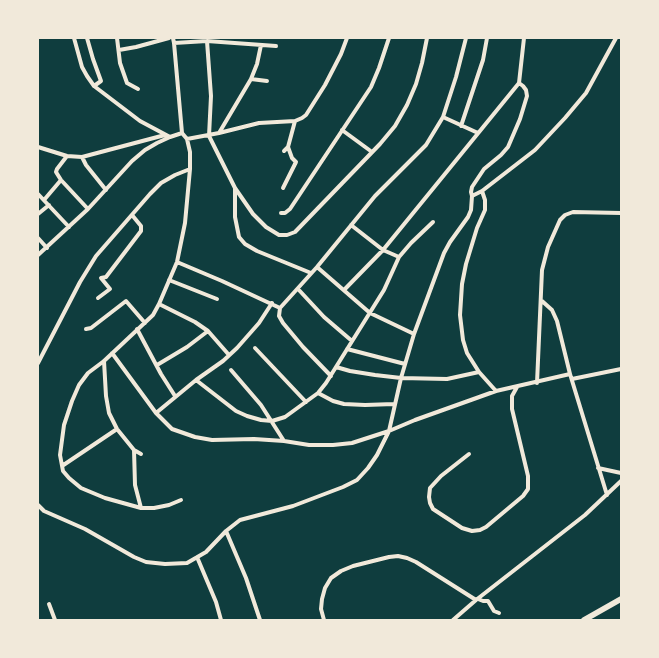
<!DOCTYPE html>
<html>
<head>
<meta charset="utf-8">
<style>
  body { margin:0 }
  #map { position:relative; width:659px; height:658px; overflow:hidden; background:#0f3d3e; font-family:Raleway,sans-serif }
  canvas { display:block }
  .frame { position:absolute; inset:0; border:39px solid #f1e9da; pointer-events:none }
</style>
</head>
<body>
<div id="map">
<canvas width="659" height="658"></canvas>
<div class="frame"></div>
</div>
<script>
const ctx = document.querySelector('canvas').getContext('2d');
ctx.lineJoin = 'round';
const shape = rows => new Path2D(rows.map(r => 'M' + r).join(''));
function stroke(path, color, width, dash) { ctx.strokeStyle = color; ctx.lineWidth = width; ctx.lineCap = dash ? 'butt' : 'round'; ctx.setLineDash(dash || []); ctx.stroke(path); }
stroke(shape([
  [74,38,82,67,87,76,94,86,140,121,170,137],
  [87,38,93,59,101,81,94,86],
  [117,38,120,63,127,83,138,89],
  [173,38,174,43,182,133,187,139,190,152,190,169,185,223,177,262,159,304,153,315,104,361,88,373,79,385,72,401,64,425,60,455,63,471,69,478,81,488,105,498,141,508,154,508,169,505,181,500],
  [207,41,211,96,209,136,235,188,235,217,239,237,245,244,257,251,311,273],
  [174,43,207,41,276,46],
  [119,50,136,47,169,38],
  [251,79,267,81],
  [443,117,478,133],
  [461,126,483,60,487,38],
  [342,130,372,152],
  [219,133,251,79,257,64,261,45],
  [187,139,219,133,259,123,295,121,302,118,306,115,325,85,341,54,347,38],
  [38,147,67,156,82,157,165,135],
  [284,151,288,147,295,121],
  [67,156,57,169,56,172,61,180,88,209],
  [82,157,86,165,106,190],
  [235,188,253,214,266,227,279,235,287,235,295,232,380,144,395,126,407,105,416,84,422,63,427,38],
  [283,188,296,162,292,158,288,147],
  [482,191,485,200,485,210,477,228,466,264,462,284,460,315,463,340,467,353,479,372,496,391],
  [38,194,69,227],
  [472,196,482,191,535,150,565,118,586,93,616,38],
  [44,200,61,180],
  [281,213,285,213,290,209,371,87,379,68,389,38],
  [38,214,49,205],
  [351,225,383,250,399,257],
  [38,238,47,248],
  [38,255,88,209,132,161,145,150,157,143,170,137,182,133],
  [177,262,222,281,280,308],
  [317,267,370,313,414,334],
  [169,280,217,299],
  [298,289,324,317,352,341],
  [344,290,383,250,519,83,524,38],
  [98,298,110,289,101,278,106,277,141,231,141,226,132,215],
  [542,301,552,310,557,321,570,374,607,495],
  [159,304,195,322,208,331,229,355],
  [280,308,317,267,375,196,426,145,443,117,456,77,466,38],
  [280,308,279,316,283,323,303,347,331,376],
  [86,329,91,328,126,301,145,323],
  [137,329,161,374,175,396],
  [255,348,306,402],
  [347,349,405,364],
  [112,353,156,413,172,429,195,437,212,440,254,439,284,441,309,445,333,445,352,443,389,431,415,420,496,391,570,374],
  [104,361,106,396,109,413,117,429,134,450,141,454],
  [38,363,80,282,96,256,150,194,161,183,175,175,190,169],
  [157,365,187,347,208,331],
  [336,367,350,371,375,375,401,378,447,379,479,372],
  [231,370,261,405,284,441],
  [572,379,621,369],
  [196,380,236,411,247,416,261,420,272,421,285,417,318,393,326,383,384,290,399,257,411,243,433,222],
  [537,383,542,270,548,247,560,220,565,215,573,212,621,213],
  [318,393,333,401,344,404,365,405,394,404],
  [156,413,196,380,223,361,237,348,259,323,272,303],
  [134,450,135,485,141,508],
  [469,454,441,476,430,488,429,497,430,503,433,509,462,528,472,531,480,530,486,527,523,496,528,489,528,476,512,409,512,396,517,387],
  [62,466,117,429],
  [598,468,621,473],
  [38,505,44,511,85,529,134,557,146,562,165,564,187,563,206,552,226,531,240,520,293,506,343,487,357,480,368,468,377,455,389,431,401,378,414,334,444,253,450,242,468,217,471,210,472,196,471,192,472,187,484,169,501,155,508,147,520,119,527,96,526,90,523,86,519,83],
  [226,531,246,578,260,620],
  [197,557,216,602,221,620],
  [478,599,483,601,488,601,494,611,499,613],
  [49,604,55,620],
  [324,620,321,609,322,599,325,588,331,578,341,571,353,566,389,557,398,556,407,558,416,562,476,600],
  [453,620,476,600,585,515,621,481]
]), '#f1e9da', 4);
stroke(shape([
  [584,620,621,599]
]), '#f1e9da', 5.5);
</script>
</body>
</html>
